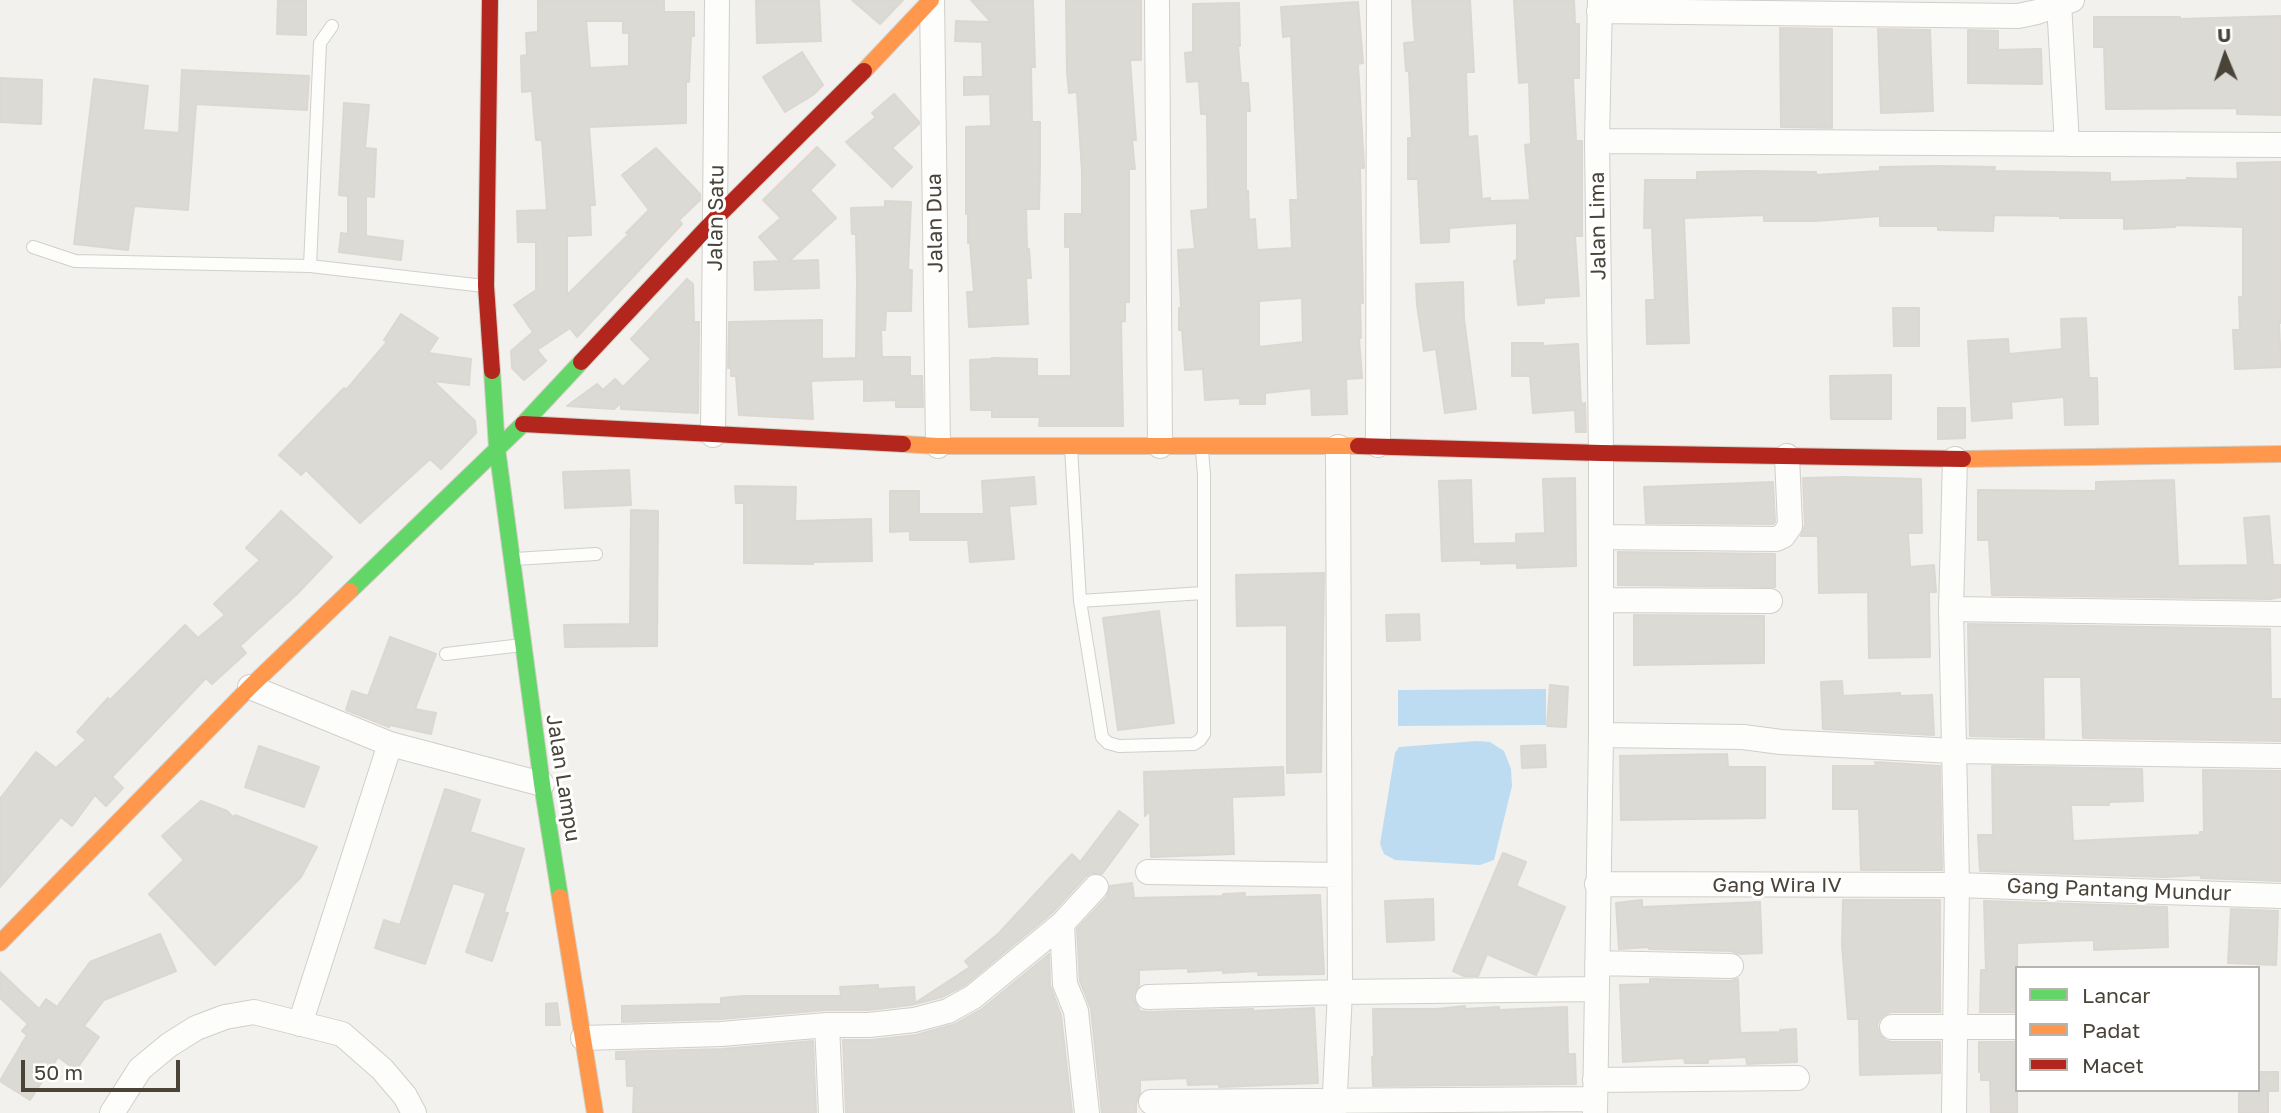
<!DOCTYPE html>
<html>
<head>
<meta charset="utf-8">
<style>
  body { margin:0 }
  #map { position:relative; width:2281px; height:1113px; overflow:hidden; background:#f2f1ed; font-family:"Golos Text",sans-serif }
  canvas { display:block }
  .legend { position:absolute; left:2015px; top:966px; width:245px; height:126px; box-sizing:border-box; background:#fff; border:2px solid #b7b4af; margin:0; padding:9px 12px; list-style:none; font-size:21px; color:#4a4338 }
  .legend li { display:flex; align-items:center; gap:14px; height:35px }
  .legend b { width:35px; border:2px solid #b7b4af }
  .north { position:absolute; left:2190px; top:21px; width:70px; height:70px; -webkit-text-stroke:5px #fff; paint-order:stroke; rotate:358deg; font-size:19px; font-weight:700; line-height:28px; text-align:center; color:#4a4338 }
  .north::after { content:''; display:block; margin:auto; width:24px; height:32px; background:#4a4338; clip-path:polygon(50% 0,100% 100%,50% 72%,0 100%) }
  .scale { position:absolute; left:21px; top:1060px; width:159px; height:32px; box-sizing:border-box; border:4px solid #4a4338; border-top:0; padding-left:9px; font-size:21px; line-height:24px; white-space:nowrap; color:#4a4338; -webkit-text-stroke:5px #fff; paint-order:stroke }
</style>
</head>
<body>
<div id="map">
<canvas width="2281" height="1113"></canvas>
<ul class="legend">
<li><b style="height:9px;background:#63d668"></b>Lancar</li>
<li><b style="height:9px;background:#ff974d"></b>Padat</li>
<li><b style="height:9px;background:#b3261e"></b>Macet</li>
</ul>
<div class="north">U</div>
<div class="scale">50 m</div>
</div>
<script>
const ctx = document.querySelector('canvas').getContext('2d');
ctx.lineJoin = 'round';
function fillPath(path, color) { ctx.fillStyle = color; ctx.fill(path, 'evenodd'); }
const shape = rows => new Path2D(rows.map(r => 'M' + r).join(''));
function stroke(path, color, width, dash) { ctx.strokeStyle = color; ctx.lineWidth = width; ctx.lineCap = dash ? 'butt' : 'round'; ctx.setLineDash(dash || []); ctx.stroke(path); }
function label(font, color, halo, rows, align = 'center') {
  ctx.font = font + ' "Golos Text",sans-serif'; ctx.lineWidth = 6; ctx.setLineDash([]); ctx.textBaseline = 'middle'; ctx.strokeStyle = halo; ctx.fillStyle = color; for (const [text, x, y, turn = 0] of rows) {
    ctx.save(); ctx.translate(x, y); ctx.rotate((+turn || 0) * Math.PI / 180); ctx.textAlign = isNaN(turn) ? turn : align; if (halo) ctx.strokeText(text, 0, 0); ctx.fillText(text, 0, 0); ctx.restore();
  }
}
fillPath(shape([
  [1546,689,1546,725,1398,726,1398,690],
  [1477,741,1490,742,1504,751,1511,769,1512,786,1494,860,1480,865,1395,860,1384,854,1380,844,1395,753,1399,747]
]), '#bddcf1');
const building = shape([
  [278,0,306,0,306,35,277,34,278,0],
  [538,0,664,0,664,12,694,12,694,36,691,36,689,82,686,82,686,123,589,127,595,205,590,205,591,235,567,236,567,295,630,233,626,233,649,210,622,175,656,148,700,194,700,200,679,220,682,224,577,337,570,328,537,350,546,361,524,380,512,368,511,351,533,332,514,305,536,290,536,242,518,242,517,211,547,210,542,140,536,140,532,91,522,92,521,56,527,55,526,33,538,32,538,0],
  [586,21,623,21,623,33,629,33,629,66,590,68,586,21],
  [756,0,819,0,821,41,757,43,756,0],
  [852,0,903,0,880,24,852,0],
  [971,0,1033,0,1035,67,1031,67,1032,122,1040,122,1040,167,1039,209,1026,209,1027,250,1029,249,1031,278,1026,278,1028,324,969,327,967,292,974,292,970,243,968,243,968,214,966,214,966,127,991,126,990,94,964,95,964,77,983,77,982,42,955,41,956,21,991,22,971,0],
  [1066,0,1141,0,1141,60,1130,60,1136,140,1132,140,1135,169,1129,169,1129,302,1125,302,1125,321,1121,322,1123,426,1039,426,1040,417,992,417,992,410,971,410,970,360,992,359,992,358,1037,359,1037,376,1071,376,1070,247,1065,247,1065,214,1082,214,1082,172,1077,92,1069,93,1067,72,1066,0],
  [1412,0,1470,0,1474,72,1466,72,1468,137,1477,136,1482,199,1490,198,1490,201,1530,200,1525,145,1531,144,1529,82,1519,83,1514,0,1574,0,1575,24,1579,24,1579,78,1573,78,1576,141,1582,141,1582,236,1575,236,1579,296,1544,298,1544,303,1518,305,1514,261,1517,260,1517,223,1449,228,1449,242,1421,243,1418,179,1408,179,1408,138,1412,138,1409,71,1406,71,1404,43,1415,42,1412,0],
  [1358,2,1363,63,1358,64,1364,166,1364,168,1360,168,1363,303,1360,303,1361,338,1359,338,1362,378,1346,379,1347,414,1312,415,1311,388,1265,393,1265,404,1240,404,1240,398,1205,400,1203,369,1185,370,1182,330,1179,330,1179,308,1181,308,1178,250,1195,249,1191,211,1208,209,1207,114,1201,114,1199,81,1187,82,1185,53,1193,52,1193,4,1239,3,1240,46,1238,46,1241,83,1248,83,1250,111,1246,111,1246,191,1248,191,1249,220,1255,219,1257,250,1292,248,1290,200,1298,200,1291,36,1283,37,1281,7,1358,2],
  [1302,298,1303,342,1259,347,1259,301,1302,298],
  [2281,16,2281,115,2237,114,2237,108,2106,109,2104,47,2094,47,2094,17,2180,17,2180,19,2281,16],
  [1780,28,1832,29,1832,128,1781,127,1780,28],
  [1878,29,1930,30,1933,111,1881,113,1878,29],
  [1968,30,1998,31,1998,50,2041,49,2042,84,1968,83,1968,30],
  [802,52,823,85,813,95,785,112,763,77,802,52],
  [182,70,309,76,307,110,196,104,188,210,134,206,128,250,74,244,94,79,148,86,143,130,179,133,182,70],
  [0,78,42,80,41,124,0,122,0,78],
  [894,94,919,122,919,124,892,148,912,167,892,187,846,142,876,117,872,113,894,94],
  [344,103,369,105,365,148,376,149,374,197,366,196,366,236,403,241,401,260,339,252,341,233,348,234,348,196,339,195,344,103],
  [817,147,835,165,810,190,836,218,789,261,818,260,819,288,755,290,754,262,780,261,759,237,781,218,763,200,817,147],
  [2281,162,2281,323,2279,323,2281,367,2235,369,2233,330,2240,330,2239,297,2243,297,2243,227,2175,225,2175,227,2124,229,2124,218,2060,218,2060,216,1994,215,1993,231,1938,230,1938,226,1880,226,1880,216,1816,221,1764,221,1764,215,1684,218,1689,343,1647,344,1646,300,1655,300,1652,228,1644,228,1645,180,1697,180,1697,172,1749,171,1816,172,1816,175,1880,171,1880,167,1939,166,1995,167,1994,171,2110,173,2110,182,2187,180,2187,178,2238,179,2237,163,2281,162],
  [885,201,911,202,908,270,912,270,911,311,886,311,885,330,881,330,882,357,910,357,910,376,922,376,923,407,896,407,896,400,864,401,864,379,811,381,813,419,739,415,736,376,731,376,731,368,728,368,729,322,822,320,822,359,856,358,857,281,856,234,852,234,851,208,885,207,885,201],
  [687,279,693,284,694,322,699,322,698,413,621,409,621,403,614,409,567,406,597,384,603,390,615,379,623,387,651,359,631,339,687,279],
  [1463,282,1464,319,1476,409,1445,413,1436,349,1424,351,1417,305,1416,284,1463,282],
  [1893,308,1919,308,1919,346,1894,346,1893,308],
  [401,314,438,338,428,353,471,359,469,385,433,381,475,421,476,433,441,469,430,459,360,523,306,470,301,475,279,455,344,388,346,390,387,342,384,340,401,314],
  [2086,318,2089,378,2097,378,2098,424,2065,425,2064,397,2011,402,2012,418,1972,421,1968,341,2008,339,2009,354,2062,349,2061,319,2086,318],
  [1512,343,1543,343,1543,346,1578,344,1581,404,1585,403,1586,432,1576,432,1575,410,1533,413,1530,376,1512,376,1512,343],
  [1891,375,1891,419,1831,419,1830,376,1891,375],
  [1938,408,1965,408,1965,438,1938,439,1938,408],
  [629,470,631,505,565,508,563,472,629,470],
  [1034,477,1036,504,1009,506,1014,559,970,562,968,540,910,540,910,531,890,532,890,491,919,491,919,514,984,514,982,481,1034,477],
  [1844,477,1921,479,1922,533,1908,533,1910,567,1934,565,1936,592,1929,592,1930,657,1869,658,1868,592,1819,593,1818,536,1801,536,1805,525,1803,478,1844,477],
  [1575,478,1576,566,1517,568,1517,563,1481,564,1481,560,1442,561,1439,481,1471,480,1473,544,1516,543,1516,534,1545,533,1543,479,1575,478],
  [2174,480,2178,566,2248,565,2244,518,2269,516,2273,565,2281,565,2281,597,2270,599,1992,595,1989,540,1978,540,1978,490,2096,491,2096,482,2174,480],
  [1773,482,1775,522,1773,524,1646,523,1644,487,1773,482],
  [735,486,796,487,795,521,871,519,872,561,813,562,813,564,744,563,744,503,736,503,735,486],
  [631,510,658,511,657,646,565,647,564,625,630,624,631,510],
  [281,511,332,557,297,594,240,646,246,653,212,684,206,678,112,777,123,788,106,806,95,795,72,826,61,817,0,887,0,799,36,752,56,768,86,740,77,732,108,698,110,700,185,625,198,638,225,615,214,604,260,560,246,548,281,511],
  [1618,552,1775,554,1775,587,1618,585,1618,552],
  [1324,573,1321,772,1287,773,1287,625,1237,626,1236,575,1324,573],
  [1159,611,1174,723,1118,730,1103,618,1159,611],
  [1419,614,1420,640,1387,641,1386,615,1419,614],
  [1634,615,1764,616,1764,663,1634,665,1634,615],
  [1968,624,2270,629,2271,699,2281,699,2281,741,2083,738,2081,677,2043,677,2044,738,1970,736,1968,624],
  [390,637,436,654,415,709,436,713,431,734,390,725,389,727,346,710,352,691,368,696,390,637],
  [1842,681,1843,696,1900,693,1900,696,1932,695,1934,735,1823,729,1821,682,1842,681],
  [1550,685,1568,687,1566,727,1547,726,1550,685],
  [1545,745,1546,767,1522,768,1521,746,1545,745],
  [259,746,319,767,304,807,245,787,259,746],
  [1727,754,1728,767,1765,767,1765,818,1621,820,1620,756,1727,754],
  [1875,762,1940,766,1942,870,1861,870,1859,809,1833,809,1833,766,1876,766,1875,762],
  [1992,766,2142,769,2143,801,2109,802,2109,805,2071,805,2073,841,2200,835,2200,832,2204,832,2203,770,2281,771,2281,881,2201,878,2201,875,2165,877,1980,871,1978,835,1993,835,1992,766],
  [1283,767,1284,795,1232,797,1234,854,1151,857,1150,810,1145,816,1144,772,1283,767],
  [445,789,480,800,470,832,524,849,504,912,508,913,492,961,466,952,486,893,453,883,425,964,375,948,384,920,400,925,445,789],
  [201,801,227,811,234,818,235,815,317,847,301,877,215,965,149,894,184,860,162,836,201,801],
  [1119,811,1138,825,1102,874,1092,873,1086,876,1052,913,965,985,942,997,911,1005,868,1010,826,1010,720,1019,622,1022,622,1006,721,1004,721,998,743,996,841,996,840,987,878,985,878,989,914,987,915,1003,970,967,965,961,999,933,1072,854,1080,862,1119,811],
  [1503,853,1526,862,1516,886,1565,907,1536,975,1487,954,1478,976,1464,976,1453,971,1503,853],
  [1132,883,1134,898,1223,896,1223,894,1245,893,1245,897,1320,895,1324,974,1258,975,1258,971,1223,973,1223,970,1188,972,1188,968,1139,970,1139,985,1133,997,1140,1011,1148,1012,1253,1009,1253,1011,1314,1008,1318,1083,1219,1087,1219,1084,1188,1085,1187,1078,1140,1080,1140,1093,1136,1104,1136,1113,1102,1113,1091,1009,1080,981,1077,929,1107,897,1110,886,1132,883],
  [1433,899,1434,940,1387,942,1385,901,1433,899],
  [1642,900,1642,907,1760,902,1762,953,1740,954,1731,951,1649,949,1649,947,1619,949,1616,903,1642,900],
  [1843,900,1940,900,1940,1012,1891,1012,1884,1015,1879,1020,1877,1026,1880,1035,1885,1040,1891,1042,1940,1042,1940,1073,1860,1075,1859,1019,1848,1019,1842,945,1843,900],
  [1984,901,2167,907,2168,947,2094,950,2094,940,2017,943,2017,1012,1980,1012,1981,970,1986,970,1984,901],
  [2231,909,2278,911,2276,965,2228,963,2231,909],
  [160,934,176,971,104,1000,84,1026,99,1037,76,1070,58,1057,30,1100,0,1081,27,1035,22,1031,28,1024,0,998,0,972,39,1009,46,999,57,1007,90,962,160,934],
  [1049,954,1050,985,1061,1015,1072,1113,846,1113,843,1040,871,1040,916,1035,955,1024,982,1009,1049,954],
  [1650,979,1731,981,1738,979,1740,1032,1742,1033,1780,1032,1780,1030,1796,1029,1797,1062,1747,1064,1746,1057,1708,1059,1708,1063,1685,1063,1684,1058,1623,1062,1620,985,1650,984,1650,979],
  [557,1003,560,1025,546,1025,546,1004,557,1003],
  [1465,1006,1464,1009,1499,1007,1499,1010,1567,1007,1568,1054,1575,1054,1576,1084,1373,1086,1372,1057,1374,1057,1373,1009,1437,1009,1465,1006],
  [813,1041,816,1113,633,1113,634,1086,627,1086,626,1059,616,1059,616,1052,722,1049,813,1041],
  [1979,1042,2017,1042,2017,1113,1991,1113,1990,1080,1981,1080,1981,1072,1979,1072,1979,1042],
  [2258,1072,2278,1072,2278,1091,2268,1091,2268,1113,2239,1113,2239,1090,2258,1090,2258,1072]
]);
fillPath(building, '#dcdad5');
stroke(building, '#dbd8d2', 2);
const lane = shape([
  [33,247,75,261,310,266,484,286],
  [310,266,320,43,332,26],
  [1071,447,1080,601,1102,737,1108,743,1119,746,1194,744,1200,740,1204,734,1204,475,1202,450],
  [515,559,596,554],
  [1080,601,1203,593],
  [446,654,522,645]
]);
const street = shape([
  [932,0,938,446],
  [1157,0,1160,446],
  [2059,3,2067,144],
  [1599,11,2018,16,2037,12,2072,0],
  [1597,141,2281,145],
  [713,435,717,0],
  [1378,445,1379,0],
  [1601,537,1776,539,1783,536,1790,526,1787,456],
  [1601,600,1770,601],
  [1951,609,2281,614],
  [250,687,390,744,542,784],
  [1601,735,1743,737,1781,742,1954,751,2281,756],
  [1148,872,1339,875],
  [1597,884,1957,885,2281,896],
  [1062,924,1065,984,1076,1011,1087,1113],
  [1597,963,1731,966],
  [1148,997,1340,992,1597,989],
  [300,1024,390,744],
  [827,1025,831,1113],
  [1892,1027,2017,1027],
  [583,1038,721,1034,827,1025,869,1025,914,1020,948,1011,973,997,1062,924,1096,887],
  [1595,1080,1797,1078],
  [1151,1102,1595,1099],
  [112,1113,140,1069,169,1045,196,1028,225,1017,254,1012,342,1034,382,1069,405,1096,414,1113],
  [1334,1113,1340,992,1338,447],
  [1595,1113,1601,735,1601,453,1597,141,1600,0],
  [1954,1113,1957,885,1951,609,1955,459]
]);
const fast = shape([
  [492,371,497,448,542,784,560,897],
  [350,591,523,424,581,362]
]);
const slow = shape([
  [864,71,931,0],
  [903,444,938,446,1358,446],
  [1963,459,2281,454],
  [560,897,595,1113],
  [0,943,250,687,350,591]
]);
const jam = shape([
  [490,0,486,286,492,371],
  [581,362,716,218,864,71],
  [523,424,903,444],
  [1358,446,1601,453,1963,459]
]);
stroke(lane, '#d0cfca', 14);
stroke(street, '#d0cfca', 26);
stroke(fast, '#d2cec4', 18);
stroke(slow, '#d2cec4', 18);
stroke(jam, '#d2cec4', 18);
stroke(lane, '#fdfdfc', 12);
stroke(street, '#fdfdfc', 24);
stroke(fast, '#63d668', 16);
stroke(slow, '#ff974d', 16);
stroke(jam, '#b3261e', 16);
label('21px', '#4a4338', '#fff', [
  ["Jalan Satu",716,218,-89],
  ["Jalan Dua",935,223,-91],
  ["Jalan Lima",1598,226,-91],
  ["Jalan Lampu",563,778,81],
  ["Gang Wira IV",1777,885],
  ["Gang Pantang Mundur",2119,890,2]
]);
</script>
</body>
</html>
